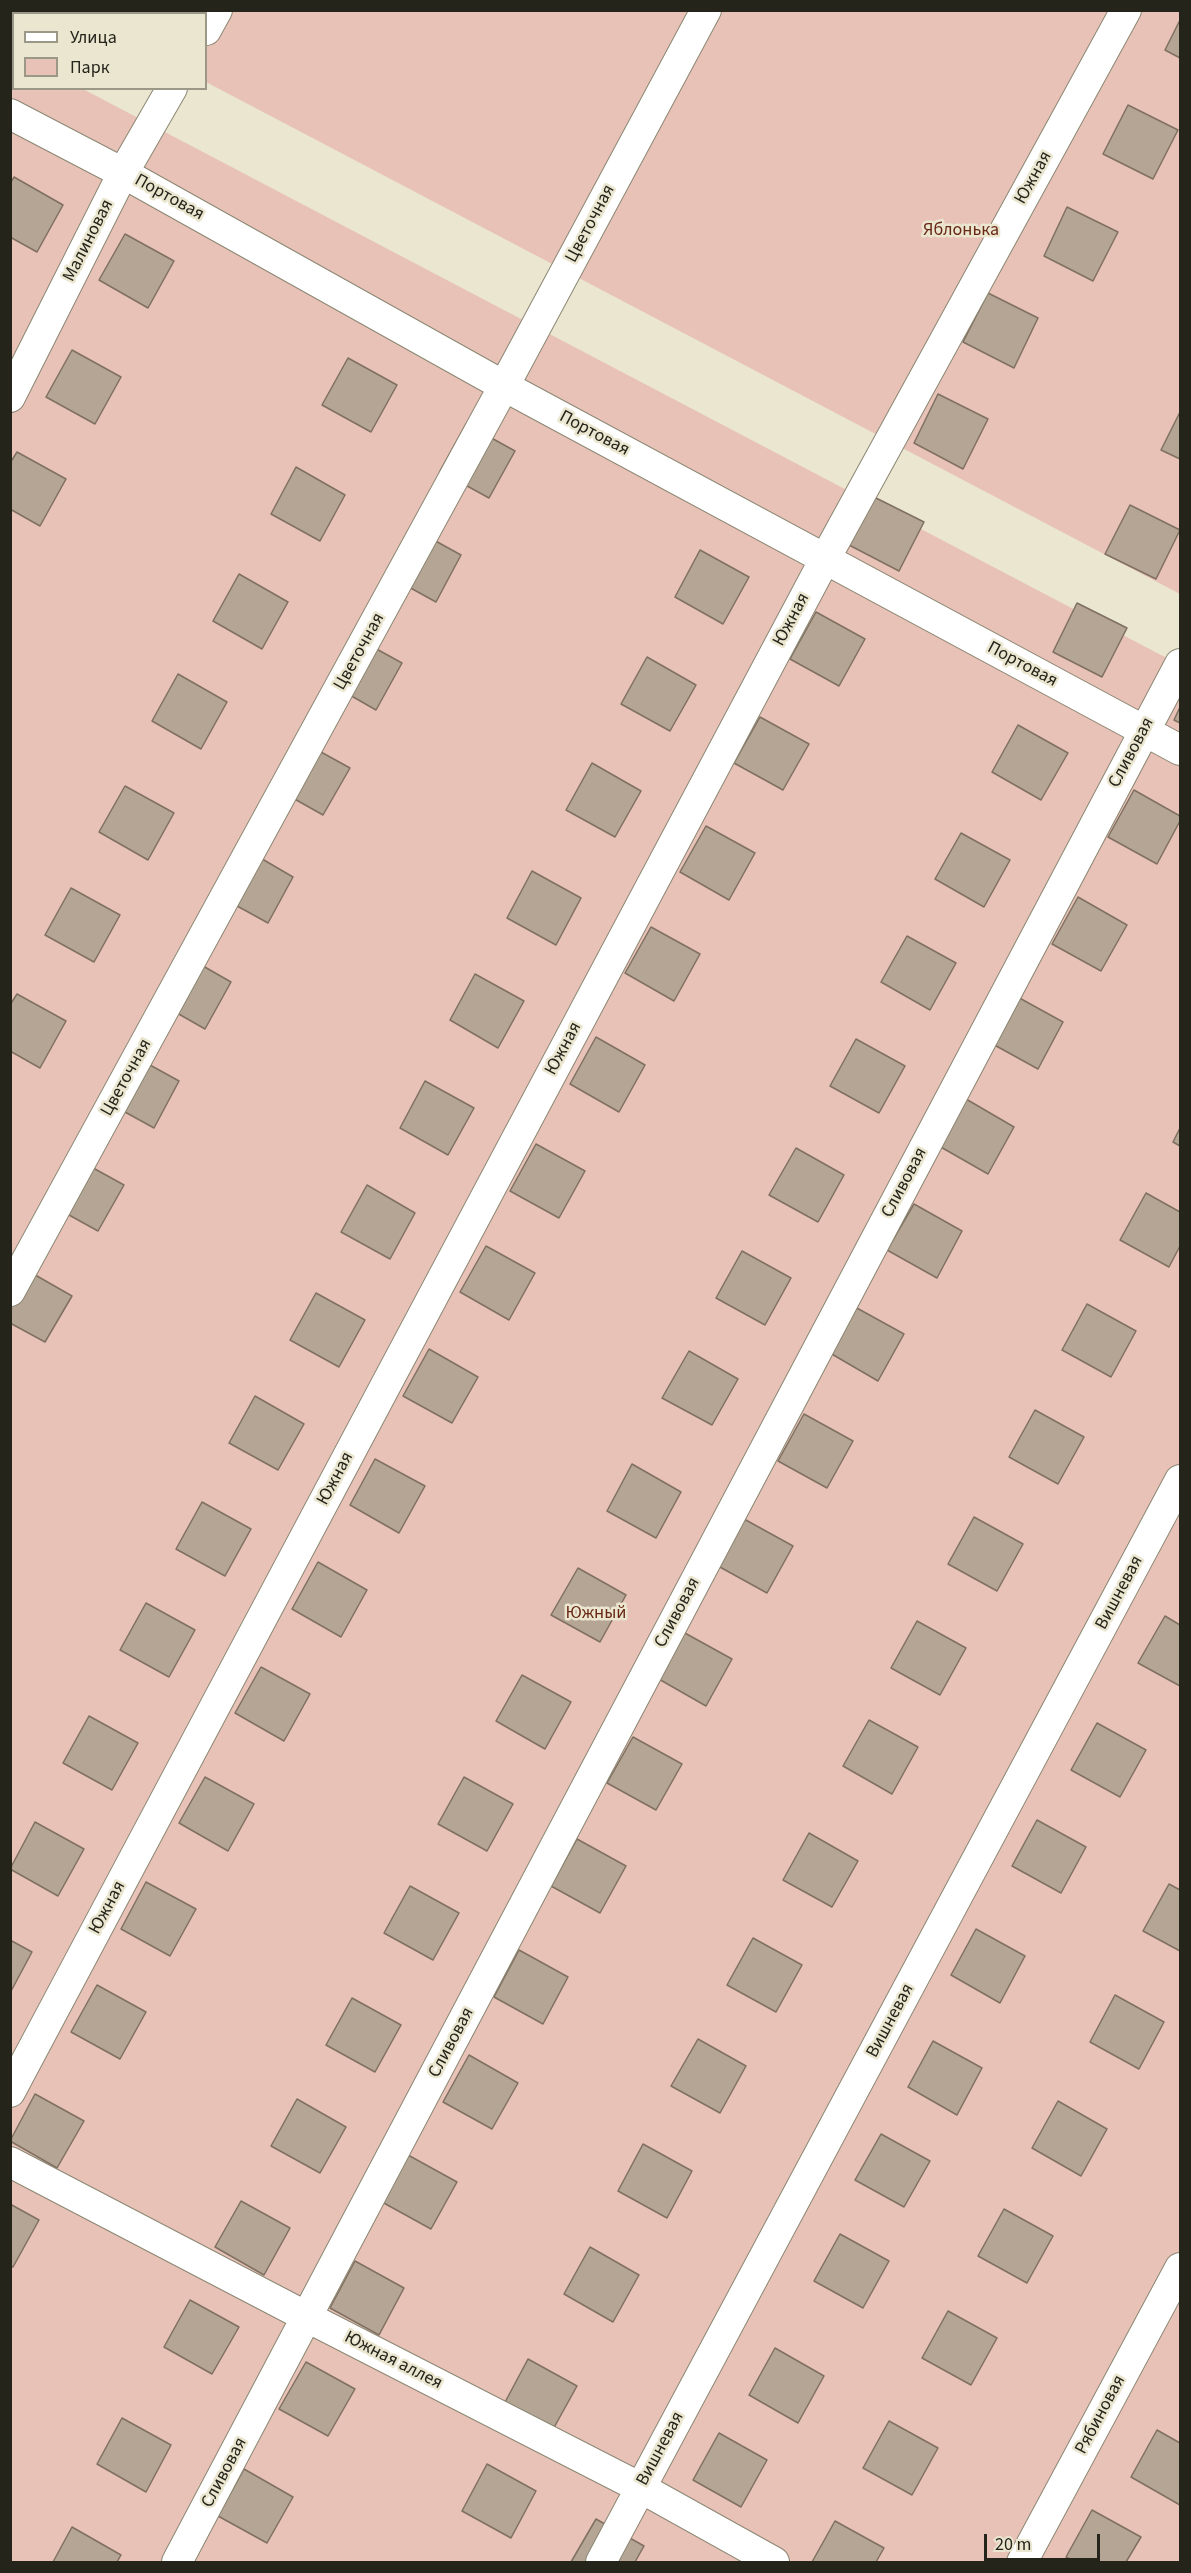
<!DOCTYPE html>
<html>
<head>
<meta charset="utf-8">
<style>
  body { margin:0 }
  #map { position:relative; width:1191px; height:2573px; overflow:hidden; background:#eae6d0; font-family:"Source Sans 3",sans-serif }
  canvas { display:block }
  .frame { position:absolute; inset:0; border:12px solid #25241b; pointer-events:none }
  .legend { position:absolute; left:12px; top:12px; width:195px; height:78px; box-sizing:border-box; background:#eae6d0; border:2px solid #9b9888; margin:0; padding:8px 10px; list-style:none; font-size:18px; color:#25241b }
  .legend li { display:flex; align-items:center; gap:12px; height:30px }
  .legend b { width:30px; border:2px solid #9b9888 }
  .scale { position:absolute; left:984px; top:2534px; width:116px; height:27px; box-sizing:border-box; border:3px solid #25241b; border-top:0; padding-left:8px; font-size:18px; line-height:21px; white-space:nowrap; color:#25241b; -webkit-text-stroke:4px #eae6d0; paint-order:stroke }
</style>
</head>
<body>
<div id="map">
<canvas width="1191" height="2573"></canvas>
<div class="frame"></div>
<ul class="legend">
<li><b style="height:8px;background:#fff"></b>Улица</li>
<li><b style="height:16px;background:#e8c2b7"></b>Парк</li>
</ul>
<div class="scale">20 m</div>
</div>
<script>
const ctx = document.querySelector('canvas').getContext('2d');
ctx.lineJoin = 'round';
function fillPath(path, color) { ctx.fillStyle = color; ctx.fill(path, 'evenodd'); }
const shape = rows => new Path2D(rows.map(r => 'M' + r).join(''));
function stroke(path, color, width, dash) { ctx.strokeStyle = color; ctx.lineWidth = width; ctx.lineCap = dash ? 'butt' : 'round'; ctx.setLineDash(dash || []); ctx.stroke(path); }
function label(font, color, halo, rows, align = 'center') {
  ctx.font = font + ' "Source Sans 3",sans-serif'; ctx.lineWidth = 5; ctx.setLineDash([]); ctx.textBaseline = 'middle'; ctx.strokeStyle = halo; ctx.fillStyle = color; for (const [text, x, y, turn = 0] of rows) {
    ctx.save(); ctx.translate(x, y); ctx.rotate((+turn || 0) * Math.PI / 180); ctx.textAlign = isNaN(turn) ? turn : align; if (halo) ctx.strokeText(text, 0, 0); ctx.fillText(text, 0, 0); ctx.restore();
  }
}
fillPath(shape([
  [69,11,1180,11,1180,594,206,82,206,14,75,14],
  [10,50,13,52,14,88,83,89,1180,665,1180,2562,11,2562]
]), '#e8c2b7');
const building = shape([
  [1180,20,1180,58,1165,50,1180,20],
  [1128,105,1178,130,1153,179,1103,154,1128,105],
  [14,177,63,205,37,252,10,237,10,184,14,177],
  [1067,207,1118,232,1093,281,1044,256,1067,207],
  [125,234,174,261,148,308,99,280,125,234],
  [988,293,1038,318,1014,368,963,342,988,293],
  [72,350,121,377,95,424,46,397,72,350],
  [348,358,397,385,371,432,322,405,348,358],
  [938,394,988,419,963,469,914,443,938,394],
  [1180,412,1180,459,1161,450,1180,412],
  [466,424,515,451,489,498,440,471,466,424],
  [17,452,66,479,40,526,10,509,10,463,17,452],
  [296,467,345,495,320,541,271,514,296,467],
  [874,497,924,522,899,571,849,545,874,497],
  [1130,505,1180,530,1156,579,1105,554,1130,505],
  [412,528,461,555,436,602,387,575,412,528],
  [700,550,749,577,723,624,675,597,700,550],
  [239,574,288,602,262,649,213,621,239,574],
  [1077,603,1127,628,1102,677,1053,652,1077,603],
  [816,612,865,639,839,686,790,659,816,612],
  [353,636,402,663,376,710,327,682,353,636],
  [647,657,696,685,670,731,621,704,647,657],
  [178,674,227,702,201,749,152,721,178,674],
  [1180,707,1180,723,1174,720,1180,707],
  [760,717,809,744,783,790,734,763,760,717],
  [1018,725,1068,753,1041,800,992,772,1018,725],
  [301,741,350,768,323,815,275,788,301,741],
  [592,763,641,791,615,837,566,810,592,763],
  [125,786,174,813,148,860,99,832,125,786],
  [1134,790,1180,816,1180,821,1157,864,1108,837,1134,790],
  [706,826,755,853,729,900,680,872,706,826],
  [961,833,1010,860,984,907,935,879,961,833],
  [245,849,293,877,268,923,219,896,245,849],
  [532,871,581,898,556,945,507,918,532,871],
  [71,888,120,915,94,962,45,935,71,888],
  [1078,897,1127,925,1101,971,1052,944,1078,897],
  [651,927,700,954,674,1001,625,973,651,927],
  [907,936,956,963,930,1010,881,982,907,936],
  [182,954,231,982,205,1029,156,1001,182,954],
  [475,974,524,1001,498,1048,450,1020,475,974],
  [17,994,66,1021,40,1068,10,1051,10,1005,17,994],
  [1014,995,1063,1022,1038,1069,989,1042,1014,995],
  [596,1037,645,1065,619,1112,570,1084,596,1037],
  [856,1039,905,1066,879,1113,830,1086,856,1039],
  [130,1054,179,1081,154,1128,105,1101,130,1054],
  [425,1081,474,1108,448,1155,400,1128,425,1081],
  [966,1099,1014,1127,988,1174,939,1146,966,1099],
  [1180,1128,1180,1146,1173,1142,1180,1128],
  [536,1144,585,1171,559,1218,510,1191,536,1144],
  [796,1148,844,1175,818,1222,769,1195,796,1148],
  [75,1158,124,1185,98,1231,49,1204,75,1158],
  [367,1185,415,1213,390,1259,341,1232,367,1185],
  [1146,1193,1180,1212,1180,1246,1169,1267,1120,1240,1146,1193],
  [914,1204,962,1231,937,1278,887,1250,914,1204],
  [486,1246,535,1273,509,1320,460,1292,486,1246],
  [742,1251,791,1278,765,1325,716,1298,742,1251],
  [23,1268,72,1296,45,1342,10,1323,10,1290,23,1268],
  [316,1293,365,1320,339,1367,290,1340,316,1293],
  [1087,1304,1136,1331,1111,1377,1062,1350,1087,1304],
  [855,1307,904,1334,878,1381,830,1353,855,1307],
  [429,1349,478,1377,452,1423,403,1396,429,1349],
  [689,1351,738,1379,712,1425,662,1398,689,1351],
  [255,1396,304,1424,278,1470,229,1443,255,1396],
  [1035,1410,1084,1437,1058,1484,1009,1457,1035,1410],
  [804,1414,853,1441,827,1488,778,1461,804,1414],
  [375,1459,425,1486,399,1533,350,1505,375,1459],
  [632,1464,681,1492,656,1538,607,1511,632,1464],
  [202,1502,251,1529,225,1576,176,1549,202,1502],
  [974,1517,1023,1544,997,1591,948,1564,974,1517],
  [744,1519,793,1546,767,1593,718,1566,744,1519],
  [318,1562,367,1590,341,1637,292,1609,318,1562],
  [578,1568,626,1595,600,1642,551,1615,578,1568],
  [146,1603,195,1630,169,1677,120,1650,146,1603],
  [1165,1616,1180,1625,1180,1686,1138,1663,1165,1616],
  [917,1621,966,1648,940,1695,891,1668,917,1621],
  [683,1632,732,1659,706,1706,657,1678,683,1632],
  [261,1667,310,1694,284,1741,235,1713,261,1667],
  [522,1675,571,1702,545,1749,496,1721,522,1675],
  [89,1716,138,1743,112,1790,63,1763,89,1716],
  [869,1720,918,1747,892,1794,843,1766,869,1720],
  [1097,1723,1146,1750,1120,1797,1071,1770,1097,1723],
  [633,1737,682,1764,656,1810,607,1783,633,1737],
  [205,1777,254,1804,228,1851,179,1823,205,1777],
  [464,1777,513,1804,487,1851,438,1824,464,1777],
  [1037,1820,1086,1847,1061,1893,1012,1866,1037,1820],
  [35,1822,84,1849,58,1896,10,1869,35,1822],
  [809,1833,858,1861,832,1907,783,1880,809,1833],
  [577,1839,626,1866,600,1913,551,1886,577,1839],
  [146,1882,196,1909,170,1956,121,1929,146,1882],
  [1169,1884,1180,1890,1180,1951,1143,1931,1169,1884],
  [410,1886,459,1913,433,1960,384,1933,410,1886],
  [976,1929,1025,1956,1000,2003,951,1975,976,1929],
  [753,1938,802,1965,776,2012,727,1985,753,1938],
  [10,1940,32,1952,10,1993,10,1940],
  [519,1950,568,1977,543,2024,494,1997,519,1950],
  [97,1985,146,2012,120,2059,71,2032,97,1985],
  [1115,1995,1164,2022,1139,2069,1090,2042,1115,1995],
  [352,1998,401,2025,375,2072,326,2045,352,1998],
  [698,2039,746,2066,720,2113,671,2086,698,2039],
  [933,2041,982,2068,957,2115,908,2087,933,2041],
  [469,2055,518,2083,492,2129,443,2102,469,2055],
  [35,2094,84,2121,57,2168,10,2141,35,2094],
  [297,2099,346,2127,320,2173,271,2146,297,2099],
  [1058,2101,1107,2129,1081,2176,1032,2148,1058,2101],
  [881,2134,930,2161,904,2207,855,2180,881,2134],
  [643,2144,692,2171,667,2218,618,2191,643,2144],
  [408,2155,457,2182,431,2229,382,2202,408,2155],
  [241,2201,290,2228,264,2275,215,2247,241,2201],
  [10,2204,39,2220,13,2267,10,2266,10,2204],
  [1004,2209,1053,2236,1027,2283,978,2256,1004,2209],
  [840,2234,889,2261,863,2308,814,2281,840,2234],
  [590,2247,639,2275,613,2322,564,2294,590,2247],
  [355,2261,404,2288,379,2335,330,2308,355,2261],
  [190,2300,239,2327,212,2374,164,2347,190,2300],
  [948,2311,997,2338,971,2385,922,2358,948,2311],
  [775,2348,824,2376,798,2423,749,2395,775,2348],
  [528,2359,577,2386,551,2433,503,2406,528,2359],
  [306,2362,355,2389,328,2436,279,2409,306,2362],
  [122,2418,171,2445,146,2492,97,2464,122,2418],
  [889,2421,938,2448,912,2495,863,2468,889,2421],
  [1157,2430,1180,2443,1180,2505,1131,2477,1157,2430],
  [719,2433,767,2460,741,2507,693,2480,719,2433],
  [487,2464,536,2491,511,2538,462,2511,487,2464],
  [244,2469,293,2497,267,2543,218,2516,244,2469],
  [1092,2510,1141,2537,1126,2562,1076,2562,1066,2557,1092,2510],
  [596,2519,644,2546,635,2562,571,2562,596,2519],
  [835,2521,884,2548,876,2562,812,2562,835,2521],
  [72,2527,121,2555,117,2562,53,2562,72,2527]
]);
fillPath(building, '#b5a595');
stroke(building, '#7f7061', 1.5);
const street = shape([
  [206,30,217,10],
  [10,114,123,173,504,386,1180,750],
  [10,397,123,173,172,88],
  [10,1291,504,386,706,10],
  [10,2092,825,559,1126,10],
  [10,2162,307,2317,641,2488,774,2562],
  [177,2562,1180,664],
  [601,2562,1180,1480],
  [1022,2562,1180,2268]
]);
stroke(street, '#8b8773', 32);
stroke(street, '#fff', 30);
label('18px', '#25241b', '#eae6d0', [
  ["Южная",1034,178,-61],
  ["Портовая",169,198,29],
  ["Цветочная",591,224,-62],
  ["Малиновая",89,241,-63],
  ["Портовая",594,434,28],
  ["Южная",792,620,-62],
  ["Цветочная",360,652,-61],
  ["Портовая",1022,665,28],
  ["Сливовая",1132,753,-62],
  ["Южная",564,1049,-62],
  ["Цветочная",127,1078,-61],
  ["Сливовая",905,1183,-62],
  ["Южная",336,1479,-62],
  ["Вишневая",1120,1593,-62],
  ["Сливовая",678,1613,-62],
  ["Южная",108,1908,-62],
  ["Вишневая",891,2021,-62],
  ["Сливовая",452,2043,-62],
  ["Южная аллея",393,2361,27],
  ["Рябиновая",1101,2415,-62],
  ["Вишневая",661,2449,-62],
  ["Сливовая",225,2473,-62]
]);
label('18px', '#692815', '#eae6d0', [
  ["Яблонька",961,231],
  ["Южный",596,1614]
]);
</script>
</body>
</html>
